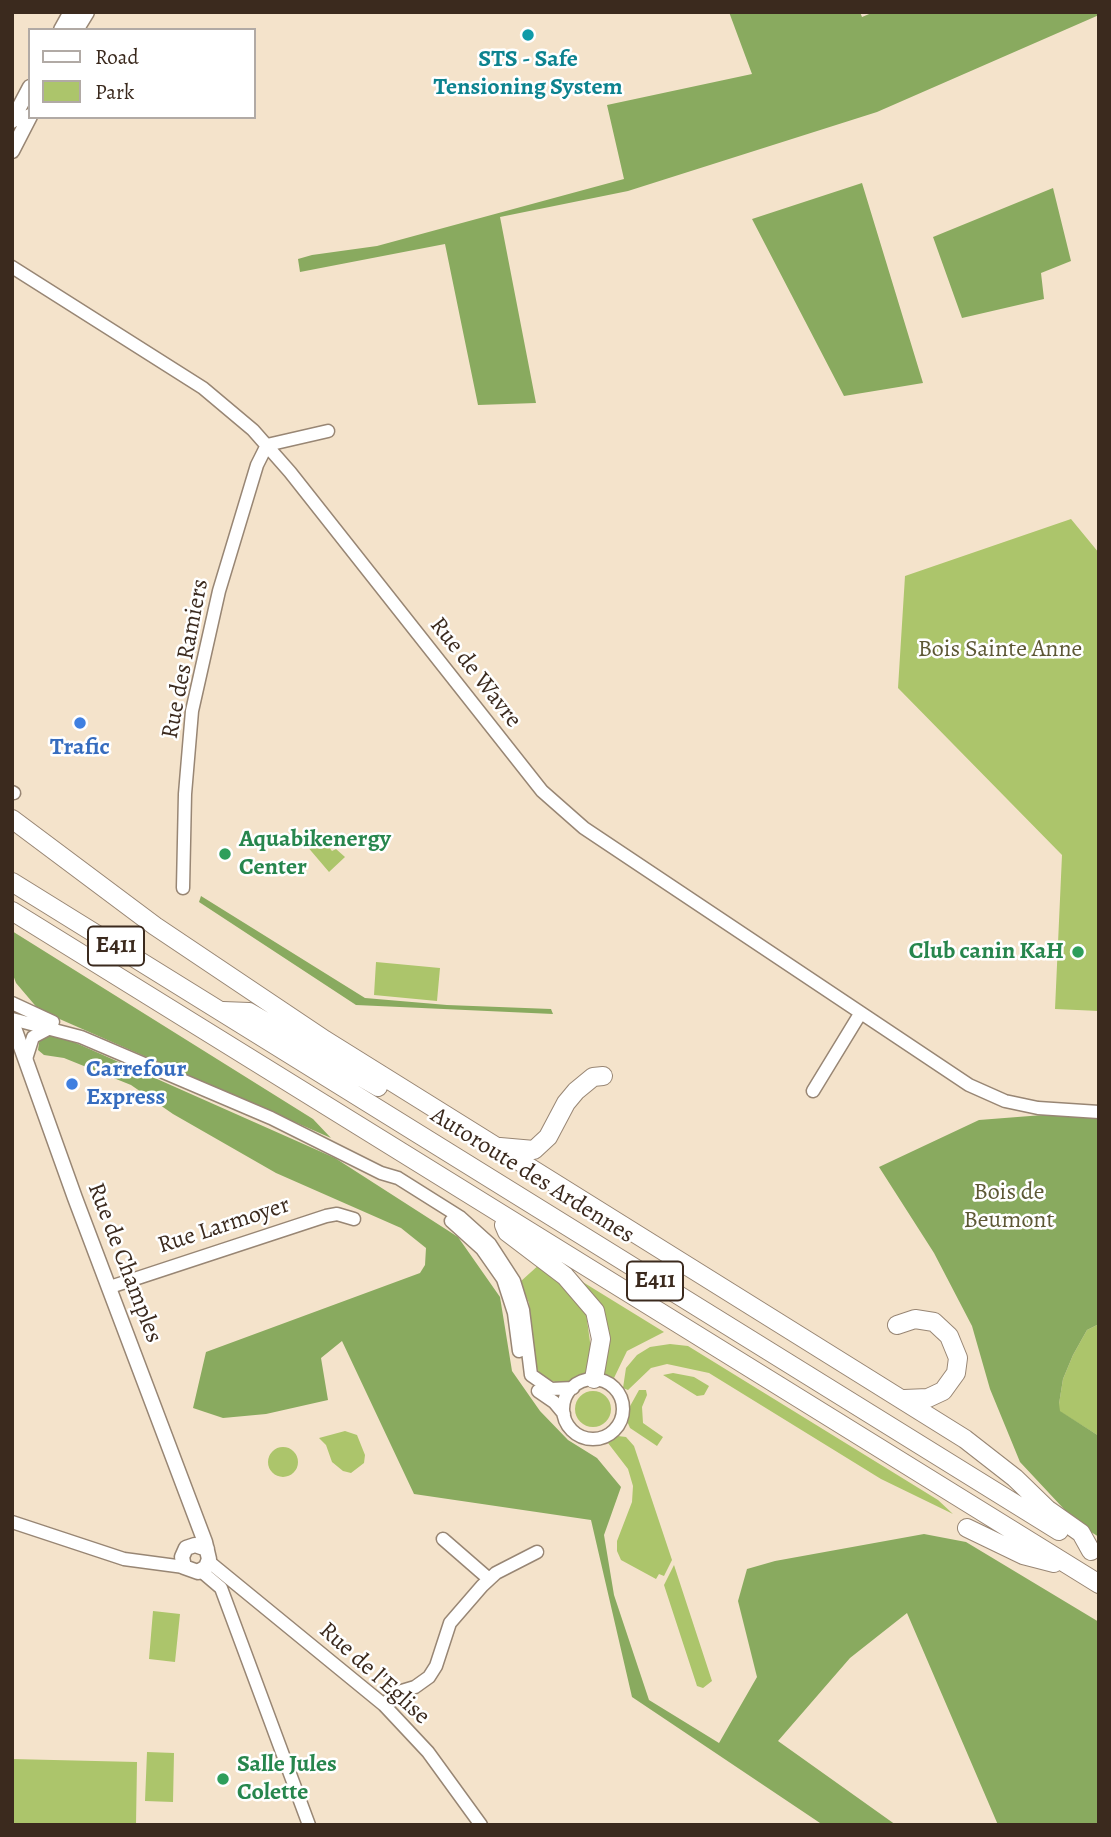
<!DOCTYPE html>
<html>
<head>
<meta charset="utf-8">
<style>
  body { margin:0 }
  #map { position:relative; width:1111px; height:1837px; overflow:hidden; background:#f4e3cb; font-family:Alegreya,serif }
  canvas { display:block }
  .frame { position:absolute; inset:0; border:14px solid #3b2a1e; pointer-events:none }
  .legend { position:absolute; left:28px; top:28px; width:228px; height:91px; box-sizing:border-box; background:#fff; border:2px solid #b1aaa5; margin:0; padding:9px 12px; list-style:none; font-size:21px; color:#3b2a1e }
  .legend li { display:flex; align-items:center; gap:14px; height:35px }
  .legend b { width:35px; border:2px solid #b1aaa5 }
</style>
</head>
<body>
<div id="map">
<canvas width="1111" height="1837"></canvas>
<div class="frame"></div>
<ul class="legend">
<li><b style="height:9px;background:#fff"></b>Road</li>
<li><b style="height:19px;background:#acc56b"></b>Park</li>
</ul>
</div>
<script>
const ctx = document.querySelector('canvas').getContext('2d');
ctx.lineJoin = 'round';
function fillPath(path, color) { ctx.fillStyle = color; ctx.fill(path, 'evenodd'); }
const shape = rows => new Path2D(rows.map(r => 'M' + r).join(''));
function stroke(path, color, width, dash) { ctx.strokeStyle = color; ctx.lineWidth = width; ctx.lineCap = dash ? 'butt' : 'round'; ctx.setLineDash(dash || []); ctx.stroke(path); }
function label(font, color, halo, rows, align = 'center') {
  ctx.font = font + ' Alegreya,serif'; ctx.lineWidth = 5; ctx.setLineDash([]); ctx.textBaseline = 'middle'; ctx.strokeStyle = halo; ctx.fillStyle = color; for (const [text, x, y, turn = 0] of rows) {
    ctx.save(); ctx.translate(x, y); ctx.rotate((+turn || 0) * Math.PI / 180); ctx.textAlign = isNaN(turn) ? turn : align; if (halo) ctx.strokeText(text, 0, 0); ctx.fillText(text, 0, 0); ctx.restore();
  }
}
fillPath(shape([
  [1071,519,1099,553,1099,1011,1055,1009,1062,855,898,688,905,576],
  [318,834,332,851,336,849,345,857,329,872,306,845],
  [376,962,440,968,437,1001,374,995],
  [541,1263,585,1305,592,1357,587,1372,574,1380,558,1383,542,1377,534,1364,529,1303,520,1282],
  [573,1276,664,1332,627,1351,614,1378,604,1375,608,1343],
  [1099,1324,1099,1436,1059,1411,1059,1404,1063,1379,1073,1355,1087,1330],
  [670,1344,688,1346,938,1500,953,1514,881,1479,709,1373,667,1364,651,1368,628,1390,623,1388,626,1368,637,1355,650,1347],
  [673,1373,694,1377,709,1386,704,1395,697,1396,663,1375],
  [639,1390,646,1390,647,1395,642,1407,643,1423,663,1437,657,1446,630,1428,627,1421,629,1408],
  '575 1409a18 18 0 1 1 36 0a18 18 0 1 1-36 0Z',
  [345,1431,357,1435,365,1455,364,1463,351,1473,343,1471,332,1462,326,1445,319,1438],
  [618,1436,626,1437,634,1446,672,1560,664,1576,659,1574,656,1579,621,1560,617,1551,617,1541,632,1502,633,1486,628,1469,608,1443],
  '268 1462a15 15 0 1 1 30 0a15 15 0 1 1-30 0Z',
  [674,1565,712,1681,703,1688,697,1686,664,1585],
  [153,1611,180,1614,175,1662,149,1659],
  [147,1752,174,1753,173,1802,145,1801],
  [12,1759,137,1762,136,1825,12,1825]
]), '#acc56b');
fillPath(shape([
  [729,12,860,12,862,17,874,12,1099,12,1099,15,877,112,628,191,500,217,536,403,478,405,445,244,300,272,298,259,312,255,377,246,624,179,607,105,752,74],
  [862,183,923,383,844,396,752,219],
  [1053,188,1071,261,1041,273,1044,299,962,318,933,237],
  [201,896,365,998,447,1005,551,1009,553,1014,356,1005,199,902],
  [12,931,313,1119,331,1138,39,1010,16,983,12,972],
  [45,1035,58,1035,335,1158,458,1237,500,1297,512,1371,540,1411,568,1440,597,1458,621,1487,604,1535,614,1595,649,1700,719,1743,757,1677,738,1601,747,1569,775,1561,924,1534,966,1542,1099,1622,1099,1825,998,1825,907,1613,850,1658,778,1741,896,1825,823,1825,632,1697,591,1520,414,1494,342,1341,321,1358,328,1400,266,1414,223,1418,193,1408,206,1352,420,1273,425,1265,426,1248,401,1228,276,1173,173,1114,131,1085,64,1058,44,1055,38,1050,40,1037],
  [1043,1115,1099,1117,1099,1324,1087,1330,1073,1355,1063,1379,1059,1404,1060,1411,1099,1436,1099,1537,1077,1523,1020,1462,990,1389,972,1326,934,1253,879,1167,979,1120]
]), '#89aa5f');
const minor = shape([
  [12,267,203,388,253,430,290,472,542,791,584,828,969,1085,1005,1101,1038,1108,1099,1112],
  [267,445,328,431],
  [12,792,14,793],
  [183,888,185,794,192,711,219,591,257,465,267,445],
  [12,1003,53,1022],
  [12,1019,81,1037,271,1118,381,1173,398,1178,460,1217,490,1244,514,1281,523,1310,531,1375,551,1389,573,1388],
  [26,1059,33,1037,50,1028],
  [813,1091,860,1014],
  [451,1221,482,1249,503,1279,514,1313,519,1351],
  [110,1287,326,1216,337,1214,354,1219],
  '563 1409a30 30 0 1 1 60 0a30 30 0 1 1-60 0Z',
  [538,1391,554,1402,564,1414],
  [12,1522,124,1559,184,1567],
  [443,1539,489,1579],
  [208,1561,384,1705,428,1752,481,1825],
  [201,1571,221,1588,309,1825],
  [384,1705,395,1693,415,1687,429,1677,436,1666,450,1623,482,1586,496,1573,537,1552]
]);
const major = shape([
  [61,30,71,12],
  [76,30,87,12],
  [12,121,30,87],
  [12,151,30,116],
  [12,1022,75,1198,205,1542,209,1559,206,1567,198,1572,184,1567,182,1557,186,1548,195,1545,207,1549]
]);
const highway = shape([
  [12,819,155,926,325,1040,965,1439,1015,1478,1047,1509,1081,1533,1091,1551],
  [12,882,1059,1531],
  [12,911,1099,1584],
  [223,1011,249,1012,378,1087],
  [500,1147,534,1150,548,1137,566,1103,576,1091,593,1077,603,1076],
  [504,1225,507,1232,565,1276,595,1311,601,1339,594,1379],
  [897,1325,915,1319,934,1322,949,1336,958,1358,956,1373,943,1391,928,1398,904,1399],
  [967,1528,1023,1555,1054,1563]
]);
stroke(minor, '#988674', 15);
stroke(major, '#988674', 17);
stroke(highway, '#988674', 20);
stroke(minor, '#fff', 12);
stroke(major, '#fff', 14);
stroke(highway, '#fff', 18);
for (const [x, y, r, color] of [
  [528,35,7,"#0f9aa8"],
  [80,723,7,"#3f7fe0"],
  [225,854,7,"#2e9e5b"],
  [1078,952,7,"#2e9e5b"],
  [72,1084,7,"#3f7fe0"],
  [223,1779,7,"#2e9e5b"]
]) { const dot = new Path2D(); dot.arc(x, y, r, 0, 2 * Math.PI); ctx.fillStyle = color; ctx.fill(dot); stroke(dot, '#fff', 2.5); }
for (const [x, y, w] of [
  [116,946,56],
  [655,1281,56]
]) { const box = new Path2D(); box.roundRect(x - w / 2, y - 19.5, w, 39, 5); ctx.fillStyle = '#fff'; ctx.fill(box); stroke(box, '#3b2a1e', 2); }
label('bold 23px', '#3b2a1e', null, [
  ["E411",116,946],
  ["E411",655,1281]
]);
label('bold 24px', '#0d838f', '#fff', [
  ["STS - Safe",528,60],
  ["Tensioning System",528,88]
]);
label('24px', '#5d5835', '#fff', [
  ["Bois Sainte Anne",1000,650],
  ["Bois de",1009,1193],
  ["Beumont",1009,1221]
]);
label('24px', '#3b2a1e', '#fff', [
  ["Rue des Ramiers",186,659,-79],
  ["Rue de Wavre",475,673,52],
  ["Autoroute des Ardennes",532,1176,32],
  ["Rue Larmoyer",224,1226,-18],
  ["Rue de Champles",124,1263,69],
  ["Rue de l'Eglise",374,1674,42]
]);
label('bold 24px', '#366cbe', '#fff', [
  ["Trafic",80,748],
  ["Carrefour",86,1070,"left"],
  ["Express",86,1098,"left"]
]);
label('bold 24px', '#27864d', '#fff', [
  ["Aquabikenergy",239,840],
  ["Center",239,868],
  ["Club canin KaH",1064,952,"right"],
  ["Salle Jules",237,1765],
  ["Colette",237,1793]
], 'left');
</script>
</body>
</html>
